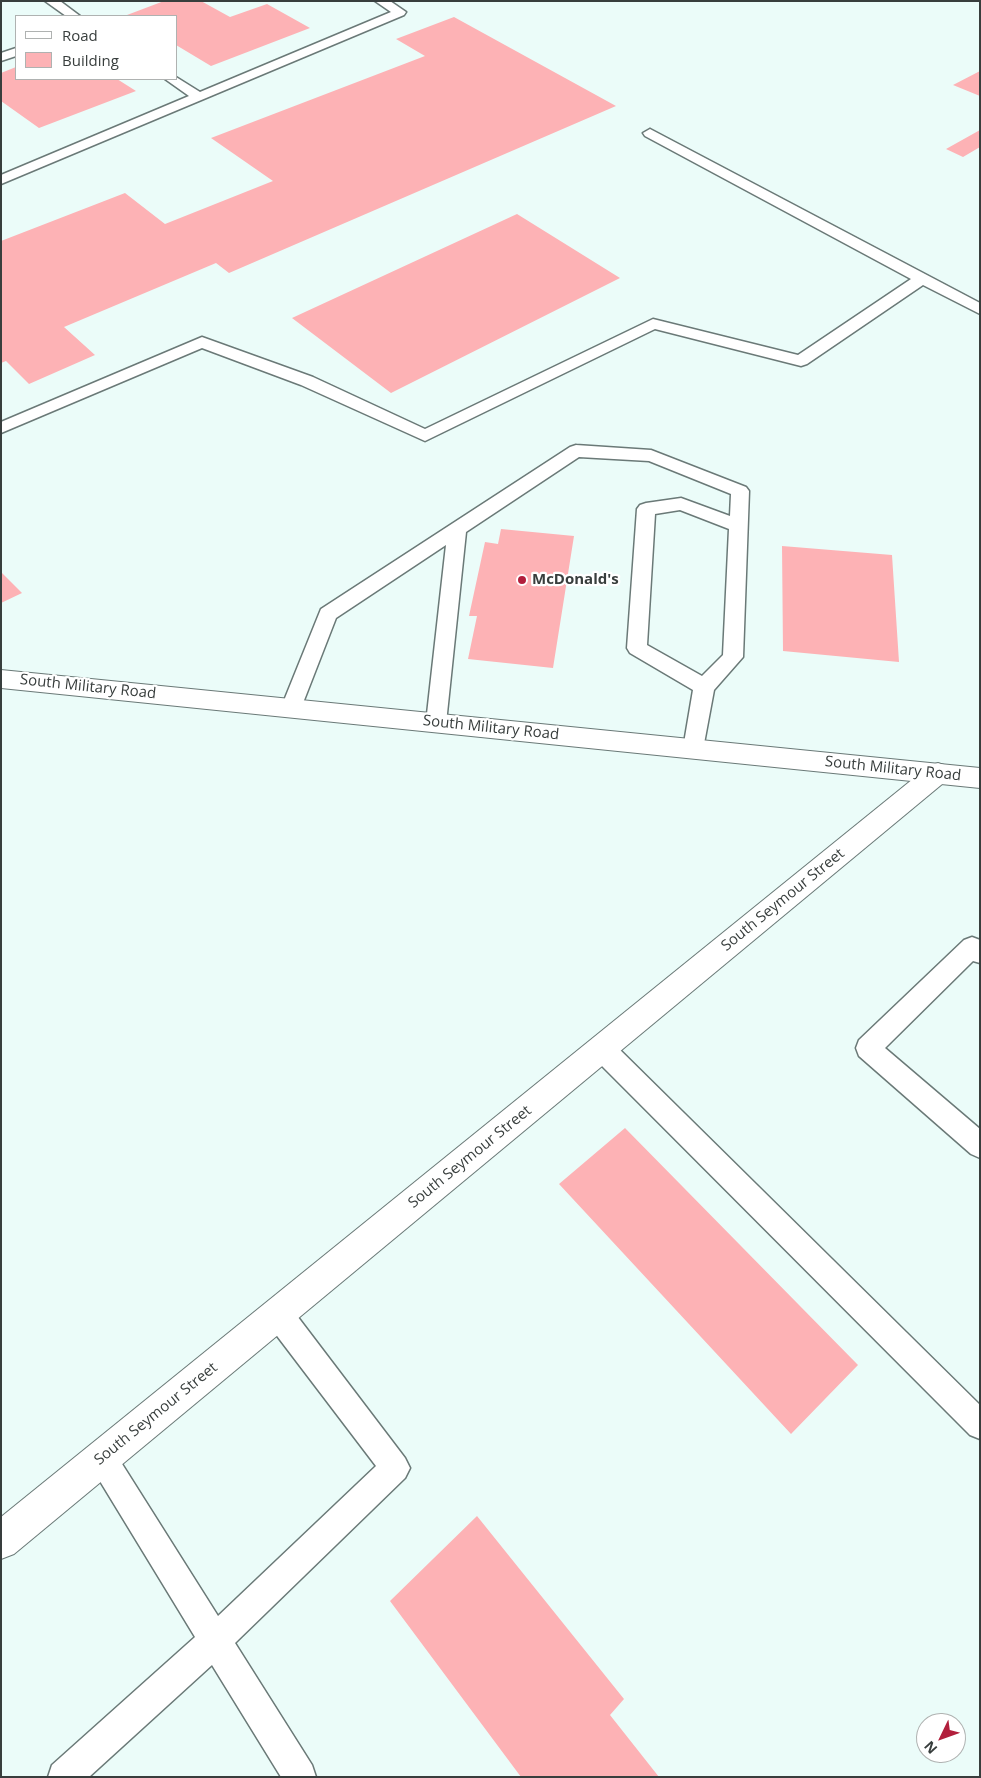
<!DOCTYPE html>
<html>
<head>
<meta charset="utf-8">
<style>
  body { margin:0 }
  #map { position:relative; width:981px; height:1778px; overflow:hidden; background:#ebfcf9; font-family:"Open Sans",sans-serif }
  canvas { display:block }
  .frame { position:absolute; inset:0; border:2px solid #383e3d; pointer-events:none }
  .legend { position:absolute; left:15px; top:15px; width:162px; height:65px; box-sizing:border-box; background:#fff; border:1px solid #afb2b1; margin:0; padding:6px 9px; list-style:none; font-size:15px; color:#383e3d }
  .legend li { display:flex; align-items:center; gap:10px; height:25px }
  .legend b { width:25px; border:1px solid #afb2b1 }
  .north { position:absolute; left:916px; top:1713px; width:50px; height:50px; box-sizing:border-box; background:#fff; border:1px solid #afb2b1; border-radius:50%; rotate:228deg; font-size:14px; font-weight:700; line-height:20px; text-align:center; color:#383e3d }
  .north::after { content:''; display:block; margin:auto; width:18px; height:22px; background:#b21f3c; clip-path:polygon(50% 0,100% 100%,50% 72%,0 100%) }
</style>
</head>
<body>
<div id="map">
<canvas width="981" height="1778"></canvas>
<div class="frame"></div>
<ul class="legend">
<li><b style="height:6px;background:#fff"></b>Road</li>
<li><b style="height:14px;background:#fdb2b5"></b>Building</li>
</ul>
<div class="north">N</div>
</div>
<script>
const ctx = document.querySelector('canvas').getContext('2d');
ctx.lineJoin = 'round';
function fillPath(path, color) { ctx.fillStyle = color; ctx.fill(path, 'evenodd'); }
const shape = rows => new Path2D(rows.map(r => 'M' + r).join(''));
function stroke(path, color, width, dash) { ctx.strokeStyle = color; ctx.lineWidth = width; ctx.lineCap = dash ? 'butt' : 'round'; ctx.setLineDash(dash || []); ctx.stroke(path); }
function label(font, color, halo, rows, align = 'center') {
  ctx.font = font + ' "Open Sans",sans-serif'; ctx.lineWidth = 4.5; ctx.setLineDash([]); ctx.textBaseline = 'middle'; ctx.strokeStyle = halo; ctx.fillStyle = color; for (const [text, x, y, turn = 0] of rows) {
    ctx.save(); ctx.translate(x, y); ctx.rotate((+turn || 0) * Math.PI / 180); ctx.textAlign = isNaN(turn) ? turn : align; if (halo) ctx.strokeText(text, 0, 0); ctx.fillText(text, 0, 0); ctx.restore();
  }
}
fillPath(shape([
  [164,1,201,1,230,17,267,4,310,28,211,66,176,45,176,16,129,16,127,15],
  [454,17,616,106,229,273,216,263,64,327,95,355,29,384,6,361,1,363,1,241,125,193,165,224,273,181,211,138,425,56,396,39],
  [16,67,16,79,117,79,136,91,39,128,1,101,1,73],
  [980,71,980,96,953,85],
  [980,130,980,147,963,157,946,149],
  [517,214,620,278,391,393,292,318],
  [501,529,574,536,553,668,468,659,477,616,469,616,485,542,498,544],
  [782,546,892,555,899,662,783,651],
  [1,572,22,593,1,603],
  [625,1128,858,1365,791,1434,559,1184],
  [477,1516,624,1699,610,1715,659,1777,521,1777,390,1601]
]), '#fdb2b5');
const lane = shape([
  [45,1,60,1,80,16,66,16,45,1],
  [375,1,390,1,406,12,404,15,1,184,1,175,189,96,165,79,176,79,176,77,200,92,391,12,375,1],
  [16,48,16,56,1,61,1,53,16,48],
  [650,129,980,303,980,314,923,285,807,364,801,366,655,329,425,441,301,385,202,348,1,433,1,422,202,337,313,377,425,429,653,319,798,355,911,279,645,136,643,133,650,129],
  [576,445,651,450,746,487,749,491,743,657,714,690,703,749,700,755,693,757,686,755,683,749,693,690,630,653,627,648,637,509,640,505,646,503,681,498,730,516,731,494,649,461,579,457,466,532,446,723,443,728,436,731,429,728,426,723,446,545,336,618,301,708,298,713,291,716,284,713,281,708,321,609,570,447,576,445],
  [680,510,729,529,723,655,702,676,647,645,655,514,680,510],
  [972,937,980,940,980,963,973,961,885,1048,980,1129,980,1158,971,1154,859,1056,856,1048,859,1040,964,940,972,937],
  [602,1038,611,1041,980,1405,980,1439,970,1435,593,1057,590,1049,593,1041,602,1038],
  [278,1300,288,1304,405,1458,410,1468,405,1478,235,1643,312,1765,316,1777,281,1777,212,1665,89,1777,48,1777,52,1765,195,1637,92,1468,87,1458,92,1448,102,1443,112,1448,218,1616,376,1466,268,1324,264,1314,268,1304,278,1300]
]);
const street = shape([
  [938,763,947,766,951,773,947,780,14,1554,1,1559,1,1517,929,766,938,763]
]);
const secondary = shape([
  [1,670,980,768,980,788,1,688,1,670]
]);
stroke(lane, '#6a7977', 3);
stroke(street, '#6a7977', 2);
stroke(secondary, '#6a7977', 2);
fillPath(lane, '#fff');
fillPath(street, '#fff');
fillPath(secondary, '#fff');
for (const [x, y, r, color] of [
  [522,580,5,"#b21f3c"]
]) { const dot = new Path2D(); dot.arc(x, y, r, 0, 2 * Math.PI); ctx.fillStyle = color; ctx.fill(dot); stroke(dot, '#fff', 2); }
label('bold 15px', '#383e3d', '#fff', [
  ["McDonald's",532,580]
], 'left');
label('15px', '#383e3d', '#fff', [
  ["South Military Road",88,687,6],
  ["South Military Road",491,728,6],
  ["South Military Road",893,769,6],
  ["South Seymour Street",783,900,-39],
  ["South Seymour Street",470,1157,-39],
  ["South Seymour Street",156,1414,-39]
]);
</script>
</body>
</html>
